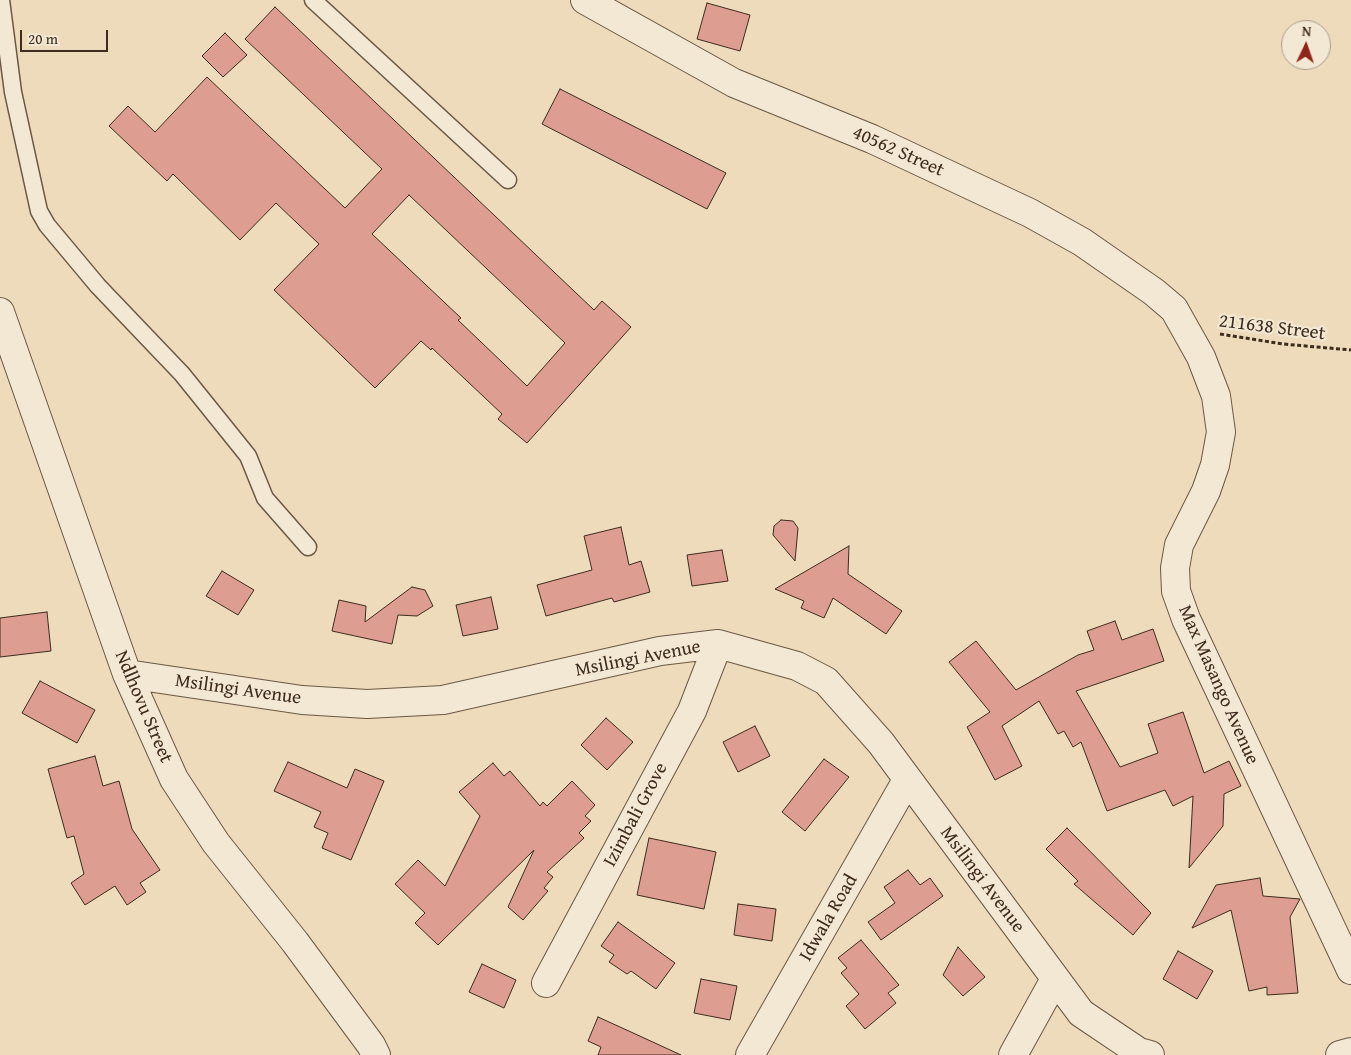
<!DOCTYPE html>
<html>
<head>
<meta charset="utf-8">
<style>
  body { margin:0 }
  #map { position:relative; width:1351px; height:1055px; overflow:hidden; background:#eddbbb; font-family:"Gentium Book Plus",serif }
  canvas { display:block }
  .north { position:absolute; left:1281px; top:20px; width:50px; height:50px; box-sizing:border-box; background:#f3e8d3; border:1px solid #ab9d8b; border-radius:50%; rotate:3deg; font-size:14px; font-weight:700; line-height:20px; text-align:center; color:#3e2c1e }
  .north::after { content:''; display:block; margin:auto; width:18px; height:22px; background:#8f2418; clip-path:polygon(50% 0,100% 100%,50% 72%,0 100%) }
  .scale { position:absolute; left:20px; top:30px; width:88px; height:22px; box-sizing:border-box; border:2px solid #3e2c1e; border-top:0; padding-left:6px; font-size:15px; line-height:18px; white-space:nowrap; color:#3e2c1e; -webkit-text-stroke:4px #f3e8d3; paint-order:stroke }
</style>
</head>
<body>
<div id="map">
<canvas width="1351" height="1055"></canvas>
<div class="north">N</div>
<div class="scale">20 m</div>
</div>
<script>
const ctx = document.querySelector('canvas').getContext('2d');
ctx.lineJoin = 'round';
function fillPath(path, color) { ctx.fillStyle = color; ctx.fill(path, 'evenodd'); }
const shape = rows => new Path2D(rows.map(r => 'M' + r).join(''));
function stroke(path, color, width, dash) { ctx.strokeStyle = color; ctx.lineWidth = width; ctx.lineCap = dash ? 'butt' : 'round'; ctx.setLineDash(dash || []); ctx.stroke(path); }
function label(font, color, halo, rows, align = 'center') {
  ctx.font = font + ' "Gentium Book Plus",serif'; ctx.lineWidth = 4.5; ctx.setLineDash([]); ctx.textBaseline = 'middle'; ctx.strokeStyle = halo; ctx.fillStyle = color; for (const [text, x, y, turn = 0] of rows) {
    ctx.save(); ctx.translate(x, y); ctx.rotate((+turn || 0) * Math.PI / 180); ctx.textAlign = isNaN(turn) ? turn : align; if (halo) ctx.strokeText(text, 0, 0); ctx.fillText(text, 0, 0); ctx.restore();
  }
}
const building = shape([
  [707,3,750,15,740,51,697,39,707,3],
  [275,7,594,310,602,301,631,327,527,443,498,419,502,414,432,348,431,350,421,341,375,388,274,290,319,244,276,203,240,240,173,174,167,181,109,126,128,106,155,132,207,77,345,208,382,169,245,39,275,7],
  [409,195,565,343,527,386,458,320,461,318,372,234,409,195],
  [225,33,247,55,223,77,202,56,225,33],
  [560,89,726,173,707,209,542,124,560,89],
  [781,520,793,521,798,528,795,561,773,535,774,526,781,520],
  [621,527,629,565,641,561,650,592,614,602,612,598,546,616,537,585,592,570,584,536,621,527],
  [849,546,848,574,902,611,886,634,833,598,824,618,801,608,804,601,775,589,849,546],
  [722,550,728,581,692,586,687,555,722,550],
  [222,571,254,590,238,615,206,596,222,571],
  [412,587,425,590,433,606,417,616,398,615,392,644,332,631,339,600,366,606,365,622,412,587],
  [491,597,498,629,463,636,456,605,491,597],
  [47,612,51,651,0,657,0,618,47,612],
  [1115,621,1122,640,1153,629,1164,661,1076,691,1120,767,1158,753,1148,724,1183,712,1204,773,1229,761,1241,786,1224,794,1223,826,1189,868,1193,796,1173,806,1165,790,1107,811,1081,742,1073,747,1064,731,1058,734,1039,701,1002,726,1022,766,995,780,967,727,990,712,949,662,976,641,1016,690,1078,655,1094,650,1087,631,1115,621],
  [40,681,95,710,77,743,22,713,40,681],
  [606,718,633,742,607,770,581,745,606,718],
  [755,726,770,756,738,772,723,742,755,726],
  [95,756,103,786,119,781,132,829,160,870,140,883,146,892,127,905,115,886,85,905,71,883,84,874,74,836,67,838,48,769,95,756],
  [824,759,849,777,805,831,782,812,824,759],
  [288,762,347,788,355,769,384,781,351,860,322,848,328,833,314,827,321,812,274,791,288,762],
  [493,763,504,776,510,771,540,806,543,802,547,806,572,781,595,805,585,816,591,821,579,833,584,838,547,872,553,877,544,888,548,891,523,920,508,907,534,850,438,945,415,923,425,913,395,884,418,860,445,886,480,816,459,792,493,763],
  [1067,828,1151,913,1133,935,1074,884,1078,881,1046,849,1067,828],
  [649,838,716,852,704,909,637,895,649,838],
  [908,870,920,885,930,878,943,896,881,940,868,922,895,903,884,887,908,870],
  [1260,878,1263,896,1300,899,1290,917,1298,993,1267,995,1267,987,1249,991,1231,910,1192,928,1216,885,1260,878],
  [738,904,776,909,772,941,734,935,738,904],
  [618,922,675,963,656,989,631,971,627,974,609,962,614,955,601,946,618,922],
  [861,940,899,985,888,993,896,1003,865,1029,846,1006,859,994,841,973,847,968,838,958,861,940],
  [958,947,985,977,963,996,943,975,958,947],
  [1178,951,1213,971,1197,999,1163,979,1178,951],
  [482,964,516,980,504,1008,469,992,482,964],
  [701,979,737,986,730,1020,694,1013,701,979],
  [598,1017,631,1032,681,1055,598,1055,601,1047,588,1041,598,1017]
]);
fillPath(building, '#dd9d90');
stroke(building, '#3e2c1e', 1);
const service = shape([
  [1,0,13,92,39,211,47,225,98,286,182,374,248,456,265,498,308,547],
  [313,0,508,180]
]);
const minor = shape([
  [585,0,734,83,872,139,1030,213,1082,242,1154,292,1174,309,1201,357,1216,396,1221,432,1215,465,1206,491,1179,545,1175,568,1176,591,1186,619,1351,970],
  [0,312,127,674,174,779,216,843,295,942,371,1045,376,1055],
  [127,674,302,700,367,704,443,700,660,651,718,644,797,666,826,681,881,743,1081,1013,1139,1052,1150,1055],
  [546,983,692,711,718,644],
  [750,1055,907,780],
  [1013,1055,1055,979],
  [1340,1055,1351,1052]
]);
stroke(service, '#6a5845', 19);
stroke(minor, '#6a5845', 30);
stroke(shape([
  [1220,334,1283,344,1351,350]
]), '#3e2c1e', 3, [4, 2.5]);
stroke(service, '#f3e8d3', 16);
stroke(minor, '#f3e8d3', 28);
label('19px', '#3e2c1e', '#f3e8d3', [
  ["40562 Street",898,152,24],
  ["211638 Street",1272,328,7],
  ["Msilingi Avenue",638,659,-11],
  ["Max Masango Avenue",1218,685,66],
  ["Msilingi Avenue",238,690,8],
  ["Ndlhovu Street",143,707,67],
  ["Izimbali Grove",636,815,-62],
  ["Msilingi Avenue",982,880,53],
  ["Idwala Road",829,918,-60]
]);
</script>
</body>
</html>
